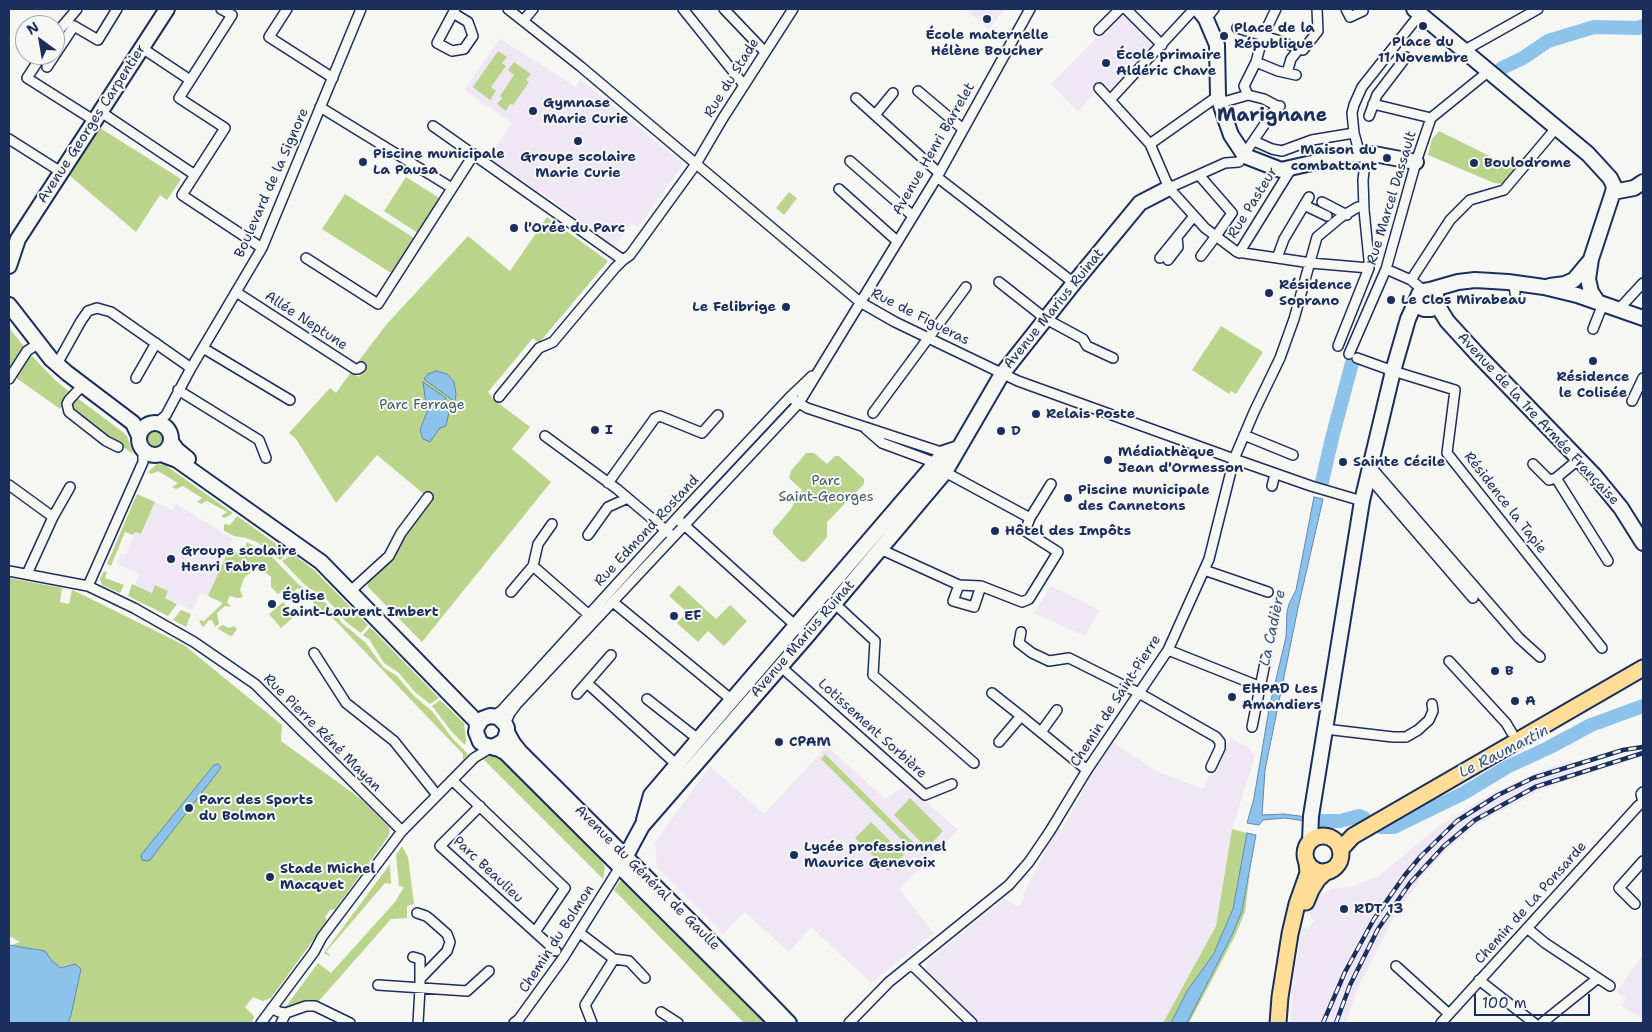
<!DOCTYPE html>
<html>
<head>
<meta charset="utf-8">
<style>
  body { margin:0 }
  #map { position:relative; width:1652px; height:1032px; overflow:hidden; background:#f6f6f2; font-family:"Shantell Sans",sans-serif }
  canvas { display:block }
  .frame { position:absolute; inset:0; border:10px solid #1b2f5e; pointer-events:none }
  .north { position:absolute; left:15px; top:15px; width:50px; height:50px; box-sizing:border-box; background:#f6f6f2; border:1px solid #9ea6b7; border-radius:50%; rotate:328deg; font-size:14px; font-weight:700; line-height:20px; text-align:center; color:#1b2f5e }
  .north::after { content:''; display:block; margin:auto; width:18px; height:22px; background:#1b2f5e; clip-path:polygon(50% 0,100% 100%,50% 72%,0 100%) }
  .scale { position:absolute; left:1474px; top:994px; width:116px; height:22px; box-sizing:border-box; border:2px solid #1b2f5e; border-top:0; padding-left:6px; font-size:15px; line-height:18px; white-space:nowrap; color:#1b2f5e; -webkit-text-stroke:4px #f6f6f2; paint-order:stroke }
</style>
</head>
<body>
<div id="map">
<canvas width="1652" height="1032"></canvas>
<div class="frame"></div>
<div class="north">N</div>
<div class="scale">100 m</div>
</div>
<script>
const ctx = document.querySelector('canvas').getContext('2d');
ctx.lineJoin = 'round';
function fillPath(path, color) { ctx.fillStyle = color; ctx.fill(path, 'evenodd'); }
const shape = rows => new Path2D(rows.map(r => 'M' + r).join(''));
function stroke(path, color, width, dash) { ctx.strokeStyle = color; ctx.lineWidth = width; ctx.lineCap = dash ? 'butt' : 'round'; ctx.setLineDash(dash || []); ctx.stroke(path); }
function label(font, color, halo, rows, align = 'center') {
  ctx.font = font + ' "Shantell Sans",sans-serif'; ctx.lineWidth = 4; ctx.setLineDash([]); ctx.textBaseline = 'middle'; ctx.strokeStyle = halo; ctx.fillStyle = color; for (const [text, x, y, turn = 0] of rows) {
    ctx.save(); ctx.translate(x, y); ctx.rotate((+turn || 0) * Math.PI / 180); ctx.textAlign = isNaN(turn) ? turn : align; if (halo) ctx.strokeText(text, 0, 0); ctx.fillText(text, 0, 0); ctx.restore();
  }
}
fillPath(shape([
  [965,9,1005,9,989,29],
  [1125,9,1160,43,1110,96,1099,87,1078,112,1051,84],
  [500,39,576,87,580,79,681,162,682,166,638,227,632,223,613,248,570,216,571,214,540,191,538,193,488,158,512,123,464,90],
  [155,502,173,510,176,504,233,539,208,596,200,593,193,610,165,598,168,591,156,586,152,593,135,585,139,574,117,564,121,553,125,555,135,532,142,534],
  [1051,586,1099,610,1085,636,1034,613],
  [1231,738,1248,747,1255,756,1232,829,1216,926,1163,1023,979,1023,926,974,927,962,1004,899,1019,907,1025,897,1023,895,1057,828,1062,830,1110,740,1156,771,1203,789,1222,748,1225,748],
  [827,746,885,799,907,785,958,830,899,889,934,933,871,983,811,927,789,952,745,912,723,934,657,868,655,842,710,766,764,814],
  [1572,760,1575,778,1549,787,1493,815,1472,828,1447,850,1425,873,1392,921,1359,985,1346,1023,1291,1023,1292,986,1302,928,1309,929,1314,920,1309,913,1316,897,1331,889,1354,886,1379,876,1439,826,1487,796,1535,773],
  [1643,955,1643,1019,1622,1006,1626,998,1616,992]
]), '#efe8f4');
fillPath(shape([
  [498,51,507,57,502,63,506,66,491,87,496,91,490,100,473,87],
  [514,62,531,74,526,80,529,82,513,105,510,104,506,111,497,104,502,98,500,96,514,75,508,70],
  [100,128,181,179,167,200,160,195,136,232,69,175],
  [1439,131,1518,170,1509,181,1502,184,1494,183,1428,155,1432,139],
  [406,177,441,199,418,233,384,211],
  [789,192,797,198,784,215,776,208],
  [345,194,414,238,391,273,322,229],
  [547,217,608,261,539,343,533,338,488,392,493,399,530,427,512,449,551,482,422,642,368,587,367,581,393,558,410,527,431,500,377,455,336,503,296,439,289,433,330,388,336,393,351,372,359,377,365,369,357,363,386,325,468,236,510,271],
  [1221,326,1263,352,1236,394,1231,391,1229,394,1192,370],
  [9,328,26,349,9,374],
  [31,355,57,382,71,393,60,409,15,377],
  [76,397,124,433,127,436,133,454,72,412,71,402],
  '144 439a11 11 0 1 1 22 0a11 11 0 1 1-22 0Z',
  [806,453,814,453,827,464,835,456,839,456,864,479,864,484,827,522,827,537,805,562,800,561,773,534,773,530,791,509,796,498,802,490,789,478,791,471],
  [157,464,165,465,233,513,229,516,224,518,221,516,227,512,207,501,201,504,197,502,202,498,183,486,176,489,172,487,178,483,158,471,151,474,148,472],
  [137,494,155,502,141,534,135,532,133,535,125,532,111,566,107,564],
  [237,516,289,553,280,560,257,542,246,538,234,536,224,531,224,524,230,525],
  [247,542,272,557,298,584,327,604,342,623,366,643,383,667,397,676,413,695,432,711,453,739,467,753,467,756,463,760,463,754,370,657,326,611,324,613,298,588,287,597,282,591,278,594,271,587,271,577,266,573,260,570,251,572,244,578,240,590,243,597,238,598,230,596,227,602,231,607,225,606,217,613,219,624,215,627,212,620,208,621,204,627,202,626,199,621,201,620,204,621,223,603,208,596,229,549,244,555,244,552],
  [293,554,314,570,368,625,361,633,346,622,334,607,326,599,305,585,282,561],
  [104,571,107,572,105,578,124,585,120,593,102,585,100,579],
  [9,578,62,588,60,602,69,604,72,590,75,591,184,645,282,725,281,741,361,799,388,826,390,830,388,837,335,909,330,910,325,917,327,921,271,998,263,1001,253,997,245,1007,253,1015,254,1018,251,1023,68,1023,71,1015,81,969,70,966,61,968,51,961,45,951,11,945,20,942,9,936],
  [132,584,152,593,155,585,168,591,165,598,177,604,168,616,128,596],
  [679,585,716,619,730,605,747,621,724,646,708,631,698,642,677,623,687,612,669,596],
  [283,602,296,615,281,628,269,614],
  [181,610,191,614,186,627,173,620],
  [223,625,229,628,234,626,237,629,233,635,230,636,217,628],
  [370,627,439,698,430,704,415,692,399,673,384,663,369,639,363,635],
  [440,700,464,723,466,741,465,745,452,732,432,706],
  [491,754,501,757,600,858,605,867,603,879,483,759],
  [825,754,916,845,911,849,821,759],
  [910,798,943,831,927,848,894,815],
  [871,822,904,855,888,871,855,838],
  [1232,829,1247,833,1233,909,1213,955,1187,991,1171,1023,1163,1023,1216,926],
  [402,846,408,857,414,904,407,906,407,918,391,919,318,1002,309,1000,285,1008,318,963,331,973,395,902,404,887,399,886,396,855],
  [390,864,391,884,385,883,326,952,330,955,329,956,324,953],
  [1250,871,1245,912,1235,936,1189,1023,1187,1023,1232,935,1242,911],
  [620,881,624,881,765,1023,744,1023,614,890]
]), '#bad48c');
const water = shape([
  [436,371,447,374,454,382,456,394,455,402,424,379,428,374,436,371],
  [423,382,446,398,442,406,449,412,446,426,440,428,430,442,423,439,420,430,427,412,423,382],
  [1314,497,1323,499,1298,608,1265,770,1262,815,1284,814,1307,817,1305,821,1285,818,1263,820,1259,825,1247,823,1254,798,1269,709,1286,637,1287,612,1289,604,1296,590,1314,497],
  [218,764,221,767,220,769,150,860,147,861,142,860,141,855,214,765,218,764],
  [1247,833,1256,835,1242,911,1232,935,1187,1023,1171,1023,1187,991,1213,955,1233,909,1247,833],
  [9,945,45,951,52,961,61,968,75,964,81,969,71,1015,68,1023,9,1023,9,945]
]);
fillPath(water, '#8dc3eb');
stroke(water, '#5f88b3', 1);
stroke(shape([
  [1502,68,1523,58,1548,41,1594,27,1638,28,1643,26],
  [1322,482,1332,438,1352,363],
  [1317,821,1340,821,1359,816,1364,818],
  [1381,827,1394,827,1464,793,1507,767,1548,748,1591,725,1643,706]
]), '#8dc3eb', 14);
const street = shape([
  [221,9,232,15,179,98,225,128,182,195,262,248],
  [287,9,269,37,333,78],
  [508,9,580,66,860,302,895,322,1018,381,1234,459,1311,486,1362,501],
  [683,9,744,85],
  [724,9,765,52],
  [1126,9,1162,45],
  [1276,9,1263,36,1256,62,1244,86,1248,95,1264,99,1277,106,1280,106],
  [1346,9,1350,17,1363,11],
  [453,13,468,22,473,36,464,49,452,51,437,43,453,13,455,9],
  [1206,19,1214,9],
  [523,21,533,9],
  [1237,28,1277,40,1303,50,1318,31,1317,9],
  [1099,30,1120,9],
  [55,35,77,9],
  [142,48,190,80],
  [1465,50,1538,9],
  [42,55,27,78,95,121],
  [1256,62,1278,71,1296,75],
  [47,67,74,26,98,40,117,9],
  [1287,73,1291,59,1299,49],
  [1099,88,1150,144],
  [918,91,963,129],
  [1218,96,1150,144,1169,188,1205,228,1237,252,1311,263,1369,268],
  [856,98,939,173],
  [1110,100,1194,9],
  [1220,103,1248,95],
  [1373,104,1431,118],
  [320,107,452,188],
  [101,112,195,175],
  [875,115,893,93],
  [1369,116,1377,95,1406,57],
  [433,126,623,260],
  [9,139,61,172],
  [1254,141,1272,149,1282,151,1312,140,1354,133],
  [1360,155,1354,133,1352,113,1354,105,1362,87,1420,14],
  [850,161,913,216],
  [1199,175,1232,213,1216,236,1201,256],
  [937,177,1074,283],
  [1169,188,1225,163,1239,162,1277,106],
  [839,189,897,241],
  [1322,202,1347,215],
  [1304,205,1327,216],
  [1239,253,1291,169],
  [306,258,378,304,474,154],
  [1160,258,1177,237],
  [1277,258,1284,239,1309,197],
  [1168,260,1178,247,1177,237,1194,216],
  [1386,269,1411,280,1424,291],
  [1411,280,1450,220,1470,200,1504,190,1557,127],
  [999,282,1046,319,1083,339,1087,346,1113,358],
  [1514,282,1515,293],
  [236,292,355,369,358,369,361,367],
  [1618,310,1643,283],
  [1593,329,1603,304],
  [1338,346,1369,268,1369,260,1364,210,1363,180,1366,155],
  [203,348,290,400],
  [1349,354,1386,269,1416,162,1431,118,1489,71],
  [1357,358,1393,371,1455,390,1447,453,1602,648],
  [57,364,81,321,88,311,97,308,111,312,191,368],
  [136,378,156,343],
  [9,379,27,351,39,343],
  [83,385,69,400,67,404,69,412,106,441,118,447],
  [178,390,259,440,266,458],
  [499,397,539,348,553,342,615,268,623,260,630,255,696,164,723,118,793,9],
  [794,400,807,408,944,453],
  [1632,401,1643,378],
  [873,413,966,287],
  [157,423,166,415,191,368,262,248,361,9],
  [866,429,882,443,936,463],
  [1244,435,1293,455],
  [545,436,617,489,669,533],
  [1579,459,1556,478,1608,561],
  [1533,464,1549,480,1556,478],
  [1370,466,1519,638,1540,657],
  [1368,476,1473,598],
  [608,483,655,418,660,416,702,433,718,415],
  [9,485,53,517,27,574],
  [1272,486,1275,474],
  [53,517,70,487],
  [1030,518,1051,484],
  [681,522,807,636],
  [588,535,608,507,628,498],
  [880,549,959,585,981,586,1022,602,1029,599,1058,552,1025,531,1030,518,945,472],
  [533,566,538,544,552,524],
  [1204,570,1268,592],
  [9,571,88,586,134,608,194,642,255,684,402,831],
  [959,585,953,601,974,607,981,586],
  [88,586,143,462,143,450],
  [355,587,389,556,401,533,428,497],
  [511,592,533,566,588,614],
  [613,602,732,700],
  [834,603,875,641,873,675,974,763],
  [1021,632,1019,643,1032,653,1049,661,1069,658,1139,693,1216,737,1220,742,1220,748,1211,767],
  [1168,650,1261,687],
  [314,653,346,703,394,741,437,795],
  [1449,661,1506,723,1512,733],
  [780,666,925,795,952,784],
  [587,683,677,765],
  [992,693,1021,716],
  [577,694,611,655],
  [647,699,698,739],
  [494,716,501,711,685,509,789,398,812,376],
  [505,724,510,713,516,705,799,403,937,177,1030,9],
  [1252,727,1266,658],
  [1325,729,1393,737,1406,737,1418,730,1429,720,1433,711,1432,704],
  [1041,732,1057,710],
  [999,742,1021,716,1087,770],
  [452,780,565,888,535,932],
  [1643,792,1641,794,1643,802],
  [480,806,440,846,556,951],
  [1635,904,1619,888,1643,861],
  [417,913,426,916,430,919,447,934,450,942,447,951,420,979],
  [1527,928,1545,943,1610,986],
  [580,933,614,959,585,1005,592,1023],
  [413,957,420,959,420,988,418,1023],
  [614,959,629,961,645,978],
  [911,964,972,1023],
  [1396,966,1449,1014],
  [1479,980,1534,1023],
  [378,985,467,991,489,971],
  [272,1008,279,1012,286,1013,306,1006,315,1006,350,1023],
  [661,1012,678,1023],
  [261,1023,314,952,322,937,402,831,474,758,492,747],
  [281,1023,286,1013],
  [514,1023,519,1019,563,958,620,867],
  [849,1023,889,982,1009,885,1029,862,1050,831,1087,770,1168,650,1209,559,1234,459,1254,412,1280,358,1294,319,1317,237,1341,217,1358,207,1364,207],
  [1441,1023,1638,806,1643,802],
  [1542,1023,1598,978]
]);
const secondary = shape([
  [1198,9,1206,19,1217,45,1218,96,1225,118,1231,135,1245,156,1281,170,1347,155,1374,154,1416,162],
  [1414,9,1588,154,1610,178,1614,186,1613,192,1591,259,1588,279,1591,292,1597,301],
  [1613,192,1634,188,1643,182],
  [9,266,18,239,167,9],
  [1550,286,1565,284,1574,280,1589,262],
  [1430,290,1436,295,1436,303,1431,309,1424,309,1420,307,1417,299,1419,294,1424,291,1430,290,1458,282,1475,280,1508,282,1544,287,1577,295,1643,318],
  [1436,303,1447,321,1478,355,1594,475,1621,508,1643,543],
  [9,305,51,359,67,373,133,423,139,436],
  '139 439a16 16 0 1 1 32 0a16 16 0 1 1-32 0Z',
  [171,442,177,450,188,459],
  [161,454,177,460,321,562,470,715,476,721,477,727],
  [507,732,513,743,521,753,700,931,789,1023],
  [493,747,504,741,507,732,507,728,505,724,498,717,490,716,482,719,477,727,476,732,480,742,484,745,499,749,506,753,777,1023],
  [644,820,651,795,714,721,944,453,959,448],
  [1310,841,1311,816,1362,501,1393,371,1408,319,1417,299],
  [620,867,642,826,807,636,945,472,1002,374,1074,283,1140,203,1169,188]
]);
const primary = shape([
  '1305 854a18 18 0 1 1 36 0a18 18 0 1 1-36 0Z',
  [1340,850,1353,836,1643,668],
  [1306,902,1311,890,1318,879,1327,871],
  [1278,1023,1280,997,1290,934,1297,904,1308,873,1307,863]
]);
stroke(street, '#1b2f5e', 12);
stroke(secondary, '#1b2f5e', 18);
stroke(primary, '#1b2f5e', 19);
stroke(street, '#f6f6f2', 9);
stroke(secondary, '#f6f6f2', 14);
stroke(primary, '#ffdd96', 15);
const rail = shape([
  [1323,1023,1345,972,1374,919,1405,875,1421,856,1457,821,1498,795,1533,778,1623,750,1643,747],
  [1336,1023,1350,985,1378,929,1410,883,1444,846,1475,820,1535,787,1643,753]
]);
stroke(rail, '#1b2f5e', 4.5);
stroke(rail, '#f6f6f2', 2.5, [8]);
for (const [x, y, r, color] of [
  [987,19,5,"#1b2f5e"],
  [1423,26,5,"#1b2f5e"],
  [1224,36,5,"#1b2f5e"],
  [1106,63,5,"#1b2f5e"],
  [533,111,5,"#1b2f5e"],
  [578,141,5,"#1b2f5e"],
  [1387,158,5,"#1b2f5e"],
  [363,162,5,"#1b2f5e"],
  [1474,163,5,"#1b2f5e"],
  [514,228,5,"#1b2f5e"],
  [1269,293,5,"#1b2f5e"],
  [1391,300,5,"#1b2f5e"],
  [786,307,5,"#1b2f5e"],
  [1593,361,5,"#1b2f5e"],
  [1036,414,5,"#1b2f5e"],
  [595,430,5,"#1b2f5e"],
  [1001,431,5,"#1b2f5e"],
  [1108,460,5,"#1b2f5e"],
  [1343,462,5,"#1b2f5e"],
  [1068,498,5,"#1b2f5e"],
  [995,531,5,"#1b2f5e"],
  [171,559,5,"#1b2f5e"],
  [272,604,5,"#1b2f5e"],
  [674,616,5,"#1b2f5e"],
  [1495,671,5,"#1b2f5e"],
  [1232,697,5,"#1b2f5e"],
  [1515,701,5,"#1b2f5e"],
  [779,742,5,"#1b2f5e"],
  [189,808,5,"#1b2f5e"],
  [794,855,5,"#1b2f5e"],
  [270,877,5,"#1b2f5e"],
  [1344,909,5,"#1b2f5e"]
]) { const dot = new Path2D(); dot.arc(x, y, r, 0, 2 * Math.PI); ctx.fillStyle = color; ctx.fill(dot); stroke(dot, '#f6f6f2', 2); }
label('bold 14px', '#1b2f5e', '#f6f6f2', [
  ["Place de la",1234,28],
  ["République",1234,44],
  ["École maternelle",987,35,"center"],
  ["Hélène Boucher",987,51,"center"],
  ["Place du",1423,42,"center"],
  ["11 Novembre",1423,58,"center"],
  ["École primaire",1116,55],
  ["Aldéric Chave",1116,71],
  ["Gymnase",543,103],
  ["Marie Curie",543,119],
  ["Maison du",1377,150,"right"],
  ["combattant",1377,166,"right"],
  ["Piscine municipale",373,154],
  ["La Pausa",373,170],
  ["Groupe scolaire",578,157,"center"],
  ["Marie Curie",578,173,"center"],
  ["Boulodrome",1484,163],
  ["l'Orée du Parc",524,228],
  ["Résidence",1279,285],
  ["Soprano",1279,301],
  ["Le Clos Mirabeau",1401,300],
  ["Le Felibrige",776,307,"right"],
  ["Résidence",1593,377,"center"],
  ["le Colisée",1593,393,"center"],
  ["Relais Poste",1046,414],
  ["I",605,430],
  ["D",1011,431],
  ["Médiathèque",1118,452],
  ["Jean d'Ormesson",1118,468],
  ["Sainte Cécile",1353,462],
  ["Piscine municipale",1078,490],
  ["des Cannetons",1078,506],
  ["Hôtel des Impôts",1005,531],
  ["Groupe scolaire",181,551],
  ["Henri Fabre",181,567],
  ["Église",282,596],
  ["Saint-Laurent Imbert",282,612],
  ["EF",684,616],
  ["B",1505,671],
  ["EHPAD Les",1242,689],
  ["Amandiers",1242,705],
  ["A",1525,701],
  ["CPAM",789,742],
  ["Parc des Sports",199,800],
  ["du Bolmon",199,816],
  ["Lycée professionnel",804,847],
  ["Maurice Genevoix",804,863],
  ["Stade Michel",280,869],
  ["Macquet",280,885],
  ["RDT 13",1354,909]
], 'left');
label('14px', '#1b2f5e', '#f6f6f2', [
  ["Rue du Stade",732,78,-58],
  ["Avenue Georges Carpentier",92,124,-57],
  ["Avenue Henri Barrelet",934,149,-60],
  ["Boulevard de la Signore",272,183,-66],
  ["Rue Marcel Dassault",1392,198,-73],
  ["Rue Pasteur",1253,203,-58],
  ["Avenue Marius Ruinat",1054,309,-51],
  ["Rue de Figueras",920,317,27],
  ["Allée Neptune",306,321,33],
  ["Avenue de la 1re Armée Française",1538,419,47],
  ["Résidence la Tapie",1505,503,52],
  ["Rue Edmond Rostand",647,531,-47],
  ["Avenue Marius Ruinat",803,639,-49],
  ["Chemin de Saint-Pierre",1116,701,-57],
  ["Lotissement Sorbière",872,729,42],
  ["Rue Pierre Réné Mayan",322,733,45],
  ["Parc Beaulieu",488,870,43],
  ["Avenue du Général de Gaulle",647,878,45],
  ["Chemin de La Ponsarde",1531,903,-48],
  ["Chemin du Bolmon",557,939,-57]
]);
label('14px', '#43586a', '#f6f6f2', [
  ["Parc Ferrage",422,405],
  ["Parc",826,481],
  ["Saint-Georges",826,497]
]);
label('italic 15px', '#385481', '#f6f6f2', [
  ["La Cadière",1273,628,-78],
  ["Le Raumartin",1504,752,-27]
]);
label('bold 19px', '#1b2f5e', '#f6f6f2', [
  ["Marignane",1272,116]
]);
</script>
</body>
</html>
